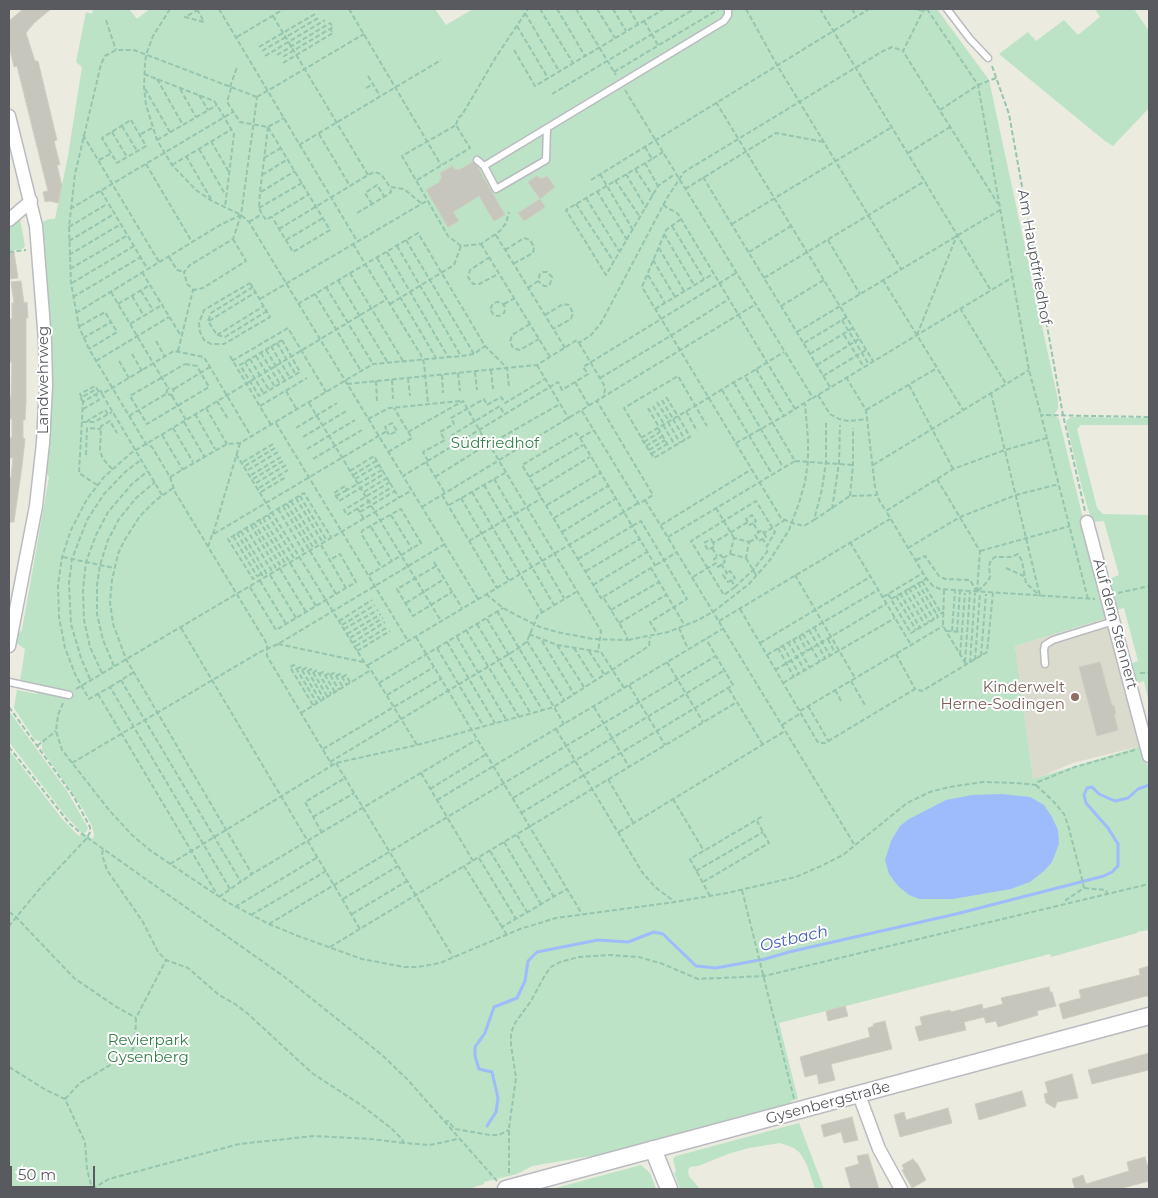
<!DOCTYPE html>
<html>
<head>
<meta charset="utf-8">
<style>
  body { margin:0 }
  #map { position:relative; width:1158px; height:1198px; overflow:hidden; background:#ebebdf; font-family:Montserrat,sans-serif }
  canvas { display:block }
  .frame { position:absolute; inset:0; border:10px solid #585a60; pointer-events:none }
  .scale { position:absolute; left:10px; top:1166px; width:85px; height:22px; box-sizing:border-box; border:2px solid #585a60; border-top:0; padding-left:6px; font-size:15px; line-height:18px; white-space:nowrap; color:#585a60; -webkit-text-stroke:4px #fff; paint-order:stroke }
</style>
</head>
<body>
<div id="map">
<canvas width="1158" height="1198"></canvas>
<div class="frame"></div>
<div class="scale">50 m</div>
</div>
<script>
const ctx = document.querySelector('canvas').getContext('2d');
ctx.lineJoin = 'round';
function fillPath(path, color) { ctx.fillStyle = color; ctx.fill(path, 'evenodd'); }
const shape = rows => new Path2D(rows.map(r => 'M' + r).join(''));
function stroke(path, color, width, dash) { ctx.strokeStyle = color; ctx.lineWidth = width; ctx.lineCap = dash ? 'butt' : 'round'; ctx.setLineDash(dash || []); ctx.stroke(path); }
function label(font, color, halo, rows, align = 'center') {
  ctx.font = font + ' Montserrat,sans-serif'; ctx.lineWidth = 4; ctx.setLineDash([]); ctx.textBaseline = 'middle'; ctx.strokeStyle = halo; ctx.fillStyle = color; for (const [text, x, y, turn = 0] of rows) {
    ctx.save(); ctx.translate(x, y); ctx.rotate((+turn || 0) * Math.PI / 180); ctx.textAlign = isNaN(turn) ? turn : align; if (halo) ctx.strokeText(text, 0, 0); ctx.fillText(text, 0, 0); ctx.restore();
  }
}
fillPath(shape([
  [1107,618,1141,746,1073,763,1033,780,1015,646]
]), '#dbdbcd');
fillPath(shape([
  [93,9,129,9,137,19,150,9,435,9,446,25,473,9,937,9,989,80,1058,400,1058,409,1055,413,1056,417,1059,419,1107,618,1015,646,1033,779,1141,746,1145,763,1148,765,1149,771,1149,930,1137,932,1137,933,1051,957,1050,954,779,1023,798,1099,791,1101,791,1103,603,1154,532,1166,517,1174,484,1182,484,1184,469,1189,9,1189,9,750,63,820,79,836,82,833,65,815,9,742,9,711,67,791,88,828,87,831,84,833,93,839,94,834,92,826,83,809,42,750,42,744,40,741,35,740,14,708,17,690,37,694,39,685,20,681,25,649,15,642,16,636,22,630,49,477,45,472,41,223,49,219,55,219,68,156,82,67,76,62,86,12,92,14],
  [1095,9,1134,9,1149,31,1149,108,1113,146,1105,141,999,54,1028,32,1036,41,1064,20,1078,35,1100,17],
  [20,219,25,246,22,249,9,251,9,225],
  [1071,417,1149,418,1149,425,1081,425,1077,429,1097,508,1103,514,1149,515,1149,703,1144,681,1135,684,1130,664,1138,661,1124,608,1116,610,1109,579,1119,575,1104,521,1092,522,1082,488,1066,423,1067,420],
  [799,1123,824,1189,815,1189,807,1165,800,1153,794,1148,780,1143,749,1148,728,1154,698,1166,690,1167,688,1170,689,1176,700,1189,680,1189,674,1173,676,1171,673,1159,676,1156],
  [641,1165,650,1173,656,1189,552,1189]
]), '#bce3c5');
fillPath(shape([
  [1002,794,1030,797,1044,805,1052,817,1058,830,1059,844,1052,862,1044,871,1030,882,1011,889,953,899,919,899,909,895,898,886,889,874,885,860,891,841,900,826,909,819,946,800,972,795]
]), '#9ebcfc');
stroke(shape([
  [487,1126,496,1112,498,1098,492,1072,479,1069,475,1056,475,1047,485,1033,494,1007,517,998,525,981,528,961,537,952,598,940,628,942,654,932,663,934,696,966,716,968,765,959,789,952,956,914,1104,876,1112,872,1118,866,1118,844,1108,828,1086,803,1084,795,1087,788,1092,787,1099,794,1115,801,1128,798,1138,789,1149,785]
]), '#9ebcfc', 3);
const building = shape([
  [23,9,51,9,34,23,26,33,35,61,38,61,57,140,54,141,60,165,57,165,62,186,58,203,49,201,45,202,43,192,48,191,17,66,14,67,10,50,9,51,9,21,23,9],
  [473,162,477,166,505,215,494,221,479,196,453,212,459,221,448,227,426,190,440,182,439,180,442,178,440,173,453,166,455,170,458,169,459,170,473,162],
  [537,176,542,179,547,176,555,187,540,199,528,182,537,176],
  [540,199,545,207,524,221,518,213,540,199],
  [14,252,18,278,9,279,9,253,14,252],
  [21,281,24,303,27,302,28,318,26,318,26,402,25,420,23,420,23,438,25,439,22,466,14,522,9,522,9,477,11,478,13,458,9,458,9,439,12,437,12,419,9,419,9,397,11,397,12,362,9,362,9,319,12,319,12,303,14,303,11,282,21,281],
  [1100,662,1112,706,1114,705,1116,714,1114,714,1118,730,1097,736,1079,667,1100,662],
  [1149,966,1149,997,1146,996,1063,1019,1059,1004,1081,998,1079,990,1140,975,1139,969,1149,966],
  [1049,987,1050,992,1052,992,1056,1006,1037,1011,1038,1015,998,1027,996,1021,986,1023,984,1017,964,1022,966,1030,919,1041,915,1027,922,1025,920,1017,950,1010,951,1012,982,1004,983,1009,1003,1004,1001,998,1049,987],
  [845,1006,848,1016,828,1021,826,1011,845,1006],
  [885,1021,892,1049,831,1064,835,1080,819,1084,817,1074,805,1077,800,1057,870,1037,868,1028,874,1026,873,1024,885,1021],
  [1149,1053,1149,1070,1092,1084,1088,1070,1149,1053],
  [1072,1074,1078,1098,1057,1102,1055,1108,1046,1103,1044,1094,1048,1093,1045,1082,1072,1074],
  [1022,1091,1026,1106,979,1120,975,1104,1022,1091],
  [948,1108,952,1123,900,1137,894,1115,904,1112,906,1120,948,1108],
  [852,1117,858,1140,844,1143,841,1132,824,1137,821,1125,852,1117],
  [868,1154,879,1189,851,1189,845,1168,859,1164,857,1156,868,1154],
  [1145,1157,1147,1165,1149,1164,1149,1181,1119,1189,1075,1189,1072,1179,1083,1175,1086,1184,1129,1171,1127,1162,1145,1157],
  [913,1159,916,1163,917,1163,926,1180,912,1188,902,1170,904,1169,902,1165,913,1159]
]);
fillPath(building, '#c6c6bc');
stroke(building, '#cfcebe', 1);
const service = shape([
  [947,9,970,39,988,58],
  [477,160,484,166,496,189,546,160,547,128],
  [484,166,724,21,728,15,728,9],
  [1045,664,1044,650,1045,645,1053,640,1114,621],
  [9,682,69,695]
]);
const minor = shape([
  [9,116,36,226,45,341,46,386,43,443,36,506,9,646],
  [9,220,31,201],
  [1087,522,1149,756],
  [859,1095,879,1149,901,1189]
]);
const tertiary = shape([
  [653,1149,669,1189],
  [506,1189,1149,1016]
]);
stroke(service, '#babbc1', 9);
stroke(minor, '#babbc1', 15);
stroke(tertiary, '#babbc1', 19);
stroke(shape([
  [170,9,153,36,146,55,145,64,144,87,146,105,157,140,172,165,196,190,212,201,241,215,249,222,403,476],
  [197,9,204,22,185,17,198,10],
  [219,9,357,241],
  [349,9,441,165],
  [540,9,573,63],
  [557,9,585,56],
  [576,9,616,75],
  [597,9,615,38],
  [613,9,626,31],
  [629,9,638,24],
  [746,9,777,65,901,269],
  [820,9,990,289],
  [852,9,856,16],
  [917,9,923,11],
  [926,9,923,11,903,51,998,204],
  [927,9,978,85,1029,370,1041,415],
  [525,13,559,71],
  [273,16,368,175],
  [106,20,116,50],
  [644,21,658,45],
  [517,26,548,78],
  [237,37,284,9],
  [259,47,315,14],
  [514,50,535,86,664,9],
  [262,51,320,17],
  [277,55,330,23,333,27,281,58],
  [265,56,325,20],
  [283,63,333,33,330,29],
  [992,66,1009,114,1063,415,1085,511],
  [614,72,719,9],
  [144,74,214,101,217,105,234,134,225,207],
  [368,76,380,96],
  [157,79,183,125],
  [230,87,237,67],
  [231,88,227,102,240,122,268,127,284,118],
  [366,88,373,84],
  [145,89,170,132],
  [180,89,196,117],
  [625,90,813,398,1013,277],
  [552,94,694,9],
  [199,95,208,110],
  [257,97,134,50,116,50,105,56,101,64,75,174,69,227,71,283,79,327,89,349,146,444,152,447,170,477,175,492,267,644,267,656,332,765],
  [257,97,364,34],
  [716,102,873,361],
  [940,110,978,85,996,78],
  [131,120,146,146,117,163,102,138,131,120],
  [456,125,458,118,462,115,496,57,528,9],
  [122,126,137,151],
  [268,127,330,230,293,252,272,217],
  [268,127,260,192,259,208,262,214,266,220,308,195],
  [112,132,127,157],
  [141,134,152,128],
  [319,134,350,186],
  [83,135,159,262],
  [157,140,217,105],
  [211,141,229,172],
  [299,145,441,60],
  [645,147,652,159,663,152],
  [199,149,225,194],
  [908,153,950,127],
  [186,156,211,199],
  [264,158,281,148],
  [652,159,566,210,606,275,658,186,675,174],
  [99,160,110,154],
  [645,163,658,186],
  [146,164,192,242],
  [172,165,232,129],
  [635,169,653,196],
  [600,174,633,230],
  [626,174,646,208],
  [262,175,288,159],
  [703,177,830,387],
  [417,180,470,148,456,125,402,156,448,236,461,246,481,244,500,231,506,223,509,212],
  [591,180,869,9],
  [615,180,640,217],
  [685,189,776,133,824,142],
  [101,191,147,268],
  [597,191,627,240],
  [261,192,295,171],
  [586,198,619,251],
  [372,204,365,193,377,185,384,196],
  [576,204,614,262],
  [663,205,678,214,795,409],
  [259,208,302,183],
  [70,209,233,112],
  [357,213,389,194,391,192,390,187],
  [681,219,666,230,642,287,781,518,792,523,804,526,814,520,822,489,826,462,826,423],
  [249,222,262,214],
  [732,224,892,127],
  [672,226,704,279],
  [69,227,107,204],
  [279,229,368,175,374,172,381,174,390,187,404,189,421,203],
  [664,234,694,285],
  [496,235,565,348],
  [233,239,246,261,203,288,194,290,187,284,184,272,190,265,233,239,241,215,257,98],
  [286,240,323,218],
  [406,240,474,354],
  [828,240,860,294],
  [69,241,114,214],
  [353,244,421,355,424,363,428,404],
  [481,244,550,357],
  [397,246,461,356],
  [659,248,684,291],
  [505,250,524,238,530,240,534,247,533,253,513,264],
  [9,252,26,250],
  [387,252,448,357],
  [749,252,791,226],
  [69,255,121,224],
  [169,257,177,270,184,272],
  [490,257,470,270,468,277,473,284,479,284,498,274],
  [377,258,436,358],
  [653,260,675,297],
  [70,269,128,235],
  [142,272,181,336],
  [350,273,403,361],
  [648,275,665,303],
  [764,278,925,181],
  [338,280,388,363],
  [883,280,963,410],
  [72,283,134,246],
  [250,283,270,317,224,344,211,344,204,340,200,332,199,323,204,310,250,283],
  [253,287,211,313,208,321,217,335,225,337,267,311],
  [326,287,373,364],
  [528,288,538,281,540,274,543,272,547,272,552,277,550,284,547,286,544,286,538,281],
  [141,291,153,310],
  [111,292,168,388,166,394,172,395,174,389,168,388],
  [315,294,361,371],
  [132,296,144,316],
  [73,297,141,257],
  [260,299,428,200],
  '491 309a7 7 0 1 1 14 0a7 7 0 1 1-14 0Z',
  [118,304,150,285],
  [298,304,418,233,485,346,507,368,509,387],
  [390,304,454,265,461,246],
  [504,304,515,298],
  [781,306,824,280],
  [960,308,1006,384],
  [655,309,713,274],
  [76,313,220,225,241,215],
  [545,315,563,304,569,305,573,313,571,319,553,329],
  [842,320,868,363],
  [209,321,256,292],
  [130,324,162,305],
  [530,324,512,335,510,342,513,348,520,350,539,339],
  [80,326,105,312,117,332,89,349],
  [797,332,1000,210],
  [217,335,264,306],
  [844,335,864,367],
  [917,335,957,235],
  [83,338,111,322],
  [282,340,300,372,259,396,240,365,282,340],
  [156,341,165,357],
  [277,343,296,375],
  [579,343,604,385,605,389,603,398],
  [804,343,847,317],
  [271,346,290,378],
  [266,350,285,381],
  [178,351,193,290],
  [261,353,280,384],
  [132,354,142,371],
  [810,354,853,328],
  [230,356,271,425],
  [256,356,275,387],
  [250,359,269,390],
  [96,361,169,317],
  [119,361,129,378],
  [232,361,288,328,326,392],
  [245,362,264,394],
  [185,364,197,366,209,387,147,424,130,396,185,364],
  [537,365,569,419],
  [817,365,859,339],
  [756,369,784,416,812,398],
  [491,370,493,389],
  [475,372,477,390],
  [458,373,460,391],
  [442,375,443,393],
  [823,376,866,350],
  [846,377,866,410,875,487,879,500,886,511],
  [408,378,410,396],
  [600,378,672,335,729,299],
  [392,380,393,399],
  [376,381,377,401],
  [575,382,589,406],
  [734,383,783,467],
  [347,384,537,365,577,340,579,343,591,335,601,323,667,198,684,172,883,51,892,47,903,51],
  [909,385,953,469],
  [174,389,210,367],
  [722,390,772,474],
  [286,391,297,410],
  [991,393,1040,596],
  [102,394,162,495],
  [818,395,830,414,839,419,849,421,868,419],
  [172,396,186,420],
  [82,397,80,394,95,386,97,389],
  [666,397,678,416,690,437,654,458,641,438,678,416,695,406,734,382,745,376,784,352],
  [662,400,673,419],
  [217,401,228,419],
  [83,402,81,398,82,397,97,389,99,392],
  [657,402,669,421],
  [309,403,441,621],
  [260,406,307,378],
  [653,406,664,424],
  [206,408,227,444],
  [648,408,659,427],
  [83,409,99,400,96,395],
  [866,410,937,368],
  [582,411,639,504,653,495,597,401],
  [686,411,697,431],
  [195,414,215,449],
  [129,416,166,394],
  [368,419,389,408,460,401],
  [673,419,685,440],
  [82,422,94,422,112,412],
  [86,422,105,410,108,414],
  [184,422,204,456],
  [668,422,680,443],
  [276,423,408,641],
  [663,425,675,445],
  [173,428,193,462],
  [296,428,337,403],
  [658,428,670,449],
  [408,432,463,401,485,440],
  [162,435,183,470],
  [303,437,348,410],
  [641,437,624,408,678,376,707,426],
  [580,438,624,512,638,503],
  [1047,438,1005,450,953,469,886,511,926,578,933,586,940,589,1095,599],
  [495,441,560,404],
  [644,442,660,432],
  [457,443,452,435,500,406,504,414],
  [736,443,784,416],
  [646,446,663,436],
  [307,449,355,420],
  [492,449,601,631,598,652],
  [649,450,665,440],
  [388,452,412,438,394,408],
  [236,454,364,662,371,670,417,745],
  [651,454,667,444],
  [86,455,87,428,101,429],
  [313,459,362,430],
  [428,461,423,452,445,440,440,432,454,424,451,418,484,399,487,405,501,397,505,403,545,379],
  [795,461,853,465],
  [243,462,273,444],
  [426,462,445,493],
  [873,465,1029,370],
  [245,466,275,448],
  [112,469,103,459,100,451,101,426,110,421,117,433],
  [248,470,278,452],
  [382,470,347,490,345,486,334,493,339,501,384,474],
  [350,471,374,456,399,498],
  [251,475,281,457],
  [353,475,376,461],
  [170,477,227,444,240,443,373,364,461,356,474,354,485,346],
  [435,477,483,447,485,440,494,442,492,449,483,447],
  [529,477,583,445],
  [253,479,283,461],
  [355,479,379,465],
  [494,479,564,598],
  [937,479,980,551,977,592],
  [390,482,344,510,347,515,392,487],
  [256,483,286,465],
  [97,485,79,473,83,402,101,391,102,394,174,351,204,357,251,436],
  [484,485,554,605],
  [173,488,156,500,140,516,124,541,118,554,112,580,110,602,113,624,126,659,252,874],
  [259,488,288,470],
  [536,490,590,457],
  [261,492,286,477],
  [364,492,387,478],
  [472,492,542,612],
  [442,495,497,588],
  [300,496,327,541],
  [336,496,347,490],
  [850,496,853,465,853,428],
  [296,498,323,543],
  [461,498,509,581],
  [645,500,854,844],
  [291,501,318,546],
  [287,504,314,549],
  [449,505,505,473],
  [547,505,600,473],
  [283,506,310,551],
  [422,507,756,304],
  [357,508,364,519],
  [716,508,734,538],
  [278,509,305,554],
  [832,509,839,463,840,425],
  [360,512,395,491],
  [268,515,295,560],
  [391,515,412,549],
  [263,518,316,606],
  [554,518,608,486],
  [259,520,286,565],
  [814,520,850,496,877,495],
  [254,523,282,568],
  [753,523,750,525,746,519,752,515,756,521,753,523,759,533],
  [251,525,277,570],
  [661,525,752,469],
  [371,527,392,561],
  [246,528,273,573],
  [241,531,268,576],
  [562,532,615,499],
  [237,533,264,578],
  [764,533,766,537,759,541,755,535,762,530,764,533,785,520],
  [213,534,240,443],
  [233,536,257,576],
  [668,537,795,461,745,376],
  [469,541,542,498],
  [749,542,757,538],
  [850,542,911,645],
  [713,543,711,539,704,543,708,550,715,546,713,543,748,522],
  [321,545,346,588],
  [208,547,212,535,387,431,385,427,392,423,397,431,389,435,387,431],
  [712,548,717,556],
  [908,548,960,517,1016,495,1059,484],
  [310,551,336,594],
  [980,551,1070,526],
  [63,557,114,568],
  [723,558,730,554,734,538,749,542,746,558,730,554],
  [746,558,756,575],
  [578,559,632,526,655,565,651,568,685,626],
  [916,560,925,556,939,576,945,579,970,580,977,592],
  [434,562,462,608],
  [721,564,727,573,723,575,728,582,735,578,730,571,727,573],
  [656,565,677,552],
  [436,566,397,589,413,616,452,592],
  [1006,568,1024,576],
  [280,569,306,612],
  [586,571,640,539],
  [261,574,253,579,228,539,304,493,331,537],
  [270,575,296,618],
  [369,575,392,561,421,543,401,509,363,530,361,533,381,567],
  [795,575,855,678],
  [693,577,716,563,714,559,721,555,725,562,718,567,716,563],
  [731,580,735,587,753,570,767,552,767,547],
  [260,581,286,624],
  [922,581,941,613],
  [918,583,937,615],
  [593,585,647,552],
  [914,585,934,620],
  [250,587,276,630,356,582,340,554,330,560],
  [735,587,724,595,691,541,756,501,775,532,767,546,763,539],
  [909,588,929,622],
  [944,590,943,626,966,664],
  [905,591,925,625],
  [978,591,988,581,990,577,989,566,991,560,995,557,1011,557,1018,554,1022,561,1026,583,1040,596],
  [900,593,920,628],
  [1118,593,1149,586],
  [486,594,503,608,518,616,540,627,557,632,593,639,627,640,627,636,603,597,601,598,522,465,576,433,580,438,594,430],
  [888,594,911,633,938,617,937,615,944,612],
  [896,596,916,630],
  [603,597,651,568],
  [883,597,923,573],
  [478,599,403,476,558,382,562,390,588,374,583,367,736,273],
  [891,599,926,579],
  [1088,599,1041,415,1149,417],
  [406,603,444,579],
  [740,609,817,741,819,743,825,743,915,689,922,691,987,652,993,593],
  [611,610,659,582],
  [497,611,564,724],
  [487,619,543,711],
  [339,621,372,600],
  [719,621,890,519],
  [619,623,666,595],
  [477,624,531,714],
  [342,625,375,605],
  [814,627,830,656],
  [181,628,360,929],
  [679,628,688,649],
  [344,629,378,610],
  [466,630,519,717],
  [809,630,825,658],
  [946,631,961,632],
  [952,631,955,591],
  [957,632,960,591],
  [347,634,381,614],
  [529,634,557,645,601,652,624,688],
  [803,634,820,662],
  [799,636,807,651],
  [416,637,582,914],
  [457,637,507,721],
  [350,638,383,618],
  [793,639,810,668],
  [828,639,835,653],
  [628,640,668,632,696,621,713,612,749,584,770,560,789,530,799,503,805,482,808,462,808,438,805,404],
  [527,641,564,700],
  [542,641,574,694],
  [447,642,495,723],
  [788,642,805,671],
  [352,643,385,622],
  [760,643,870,577],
  [278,644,363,662],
  [557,645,584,687],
  [356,646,388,627],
  [783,646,799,674],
  [437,648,484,727],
  [574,648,595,681],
  [778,648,794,677],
  [357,651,390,631],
  [589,651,604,674],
  [896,654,915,689],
  [767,655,878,590],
  [960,655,965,593],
  [981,656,986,594],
  [975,660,980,593],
  [667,662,703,722],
  [965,662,970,592],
  [970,663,975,593],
  [368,665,624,512,632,526,641,521,687,599,650,622,658,635],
  [114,666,103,640,97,614,97,585,100,565,108,540,119,519,136,498,155,482],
  [297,669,300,667,320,700],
  [302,670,306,668,324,699],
  [775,670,886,604],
  [308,671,311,669,327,696],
  [102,673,90,647,84,620,83,590,86,562,96,535,108,512,132,484,148,471],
  [313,673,317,670,331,694],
  [1140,673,1149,673],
  [319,674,323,672,335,692],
  [330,675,334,673,343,687],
  [325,676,329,673,339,690],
  [336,676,340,674,347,685],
  [342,677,346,675,350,682],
  [90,679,81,658,71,624,69,583,72,559,87,520,104,494,125,472,141,460],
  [121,680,241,882],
  [851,681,866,707],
  [379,683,503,608],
  [783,683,895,618],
  [629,685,665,745],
  [110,687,134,672],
  [76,689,412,490],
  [729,689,763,745],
  [835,690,841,701],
  [98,694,218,896],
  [387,695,434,667],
  [63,703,58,715,56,731,62,750,109,810,132,835,151,851,227,902,269,924,298,936,362,959,404,967,418,967,440,963,520,929,556,918,675,902,727,893,796,877,821,866,843,855,907,803,930,792,949,787,983,782,1016,783,1036,785,1038,782,1075,767,1135,750],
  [313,705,290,667,294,665,317,703],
  [808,706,829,742],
  [9,707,74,797,90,827,90,832,87,838,42,886,9,926],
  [594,707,629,767],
  [800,711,943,626],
  [301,713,371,670],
  [782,725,801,713],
  [556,729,642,872,655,887,675,902],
  [37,746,56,731],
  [9,747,70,824,82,834,286,978,382,1055,408,1080,497,1181],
  [323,749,441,679],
  [330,762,519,648,527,641,538,615,576,592],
  [72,763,260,652,278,644,445,544],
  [336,763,453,957],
  [421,773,473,861],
  [608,779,633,822],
  [1036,785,1054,802,1064,814,1068,825,1081,875,1084,888,1066,900,1065,904],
  [430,789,485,755],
  [513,798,725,670],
  [673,799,704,851],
  [437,800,724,628],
  [521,813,733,685,706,639],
  [313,817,354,793],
  [619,832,785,731],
  [322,833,305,802,345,778],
  [517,835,554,897],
  [504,842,541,904],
  [103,850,102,855,107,870,143,922,158,952,166,960,188,968,219,995,235,1004,247,1013,312,1073,361,1105,391,1128,402,1139,404,1143,430,1145,458,1139],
  [490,851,527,912],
  [479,858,516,919],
  [170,864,336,763,417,745,554,707,649,646,650,637],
  [696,871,763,832],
  [703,882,769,843,757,821],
  [1084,888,1106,890,1107,894],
  [230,889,110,687,89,699,75,674,65,648,59,617,58,585,62,557,71,530,87,499,104,477,131,453,387,299],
  [742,890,794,1099],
  [710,896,690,859,763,816],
  [219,897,252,874,476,740],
  [343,899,398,866],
  [235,907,318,857],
  [9,912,16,917,74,978,115,1006,136,1018],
  [352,914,407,881],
  [251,915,326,871],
  [269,924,716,656],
  [502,927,464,866,737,702],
  [507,935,502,927,567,889],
  [330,947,464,866],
  [9,1067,46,1090,65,1099,85,1142,87,1169,92,1189],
  [65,1099,80,1083,129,1054,135,1046,136,1018,166,960],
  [444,1122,448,1121,455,1129,490,1135,499,1135,509,1130],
  [509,1173,509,1128,516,1078,511,1045,511,1033,515,1023,531,1001,545,975,551,967,560,962,579,957,610,955,639,957,663,964,698,979,764,976,1149,884],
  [92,1189,109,1179,239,1144,314,1136,371,1139,404,1143]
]), '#96c5af', 2, [5, 2.5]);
stroke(service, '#fff', 6);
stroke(minor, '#fff', 12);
stroke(tertiary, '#fff', 16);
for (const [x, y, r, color] of [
  [1075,697,5,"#8d6e63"]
]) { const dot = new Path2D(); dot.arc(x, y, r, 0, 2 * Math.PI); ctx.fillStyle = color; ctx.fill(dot); stroke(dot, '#fff', 2); }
label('15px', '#585a60', '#fff', [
  ["Am Hauptfriedhof",1034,257,80],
  ["Landwehrweg",44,380,-90],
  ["Auf dem Stennert",1115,624,75],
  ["Gysenbergstraße",828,1103,-15]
]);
label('15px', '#36814c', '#fff', [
  ["Südfriedhof",495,444],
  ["Revierpark",148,1041],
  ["Gysenberg",148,1058]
]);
label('15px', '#785e54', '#fff', [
  ["Kinderwelt",1065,688],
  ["Herne-Sodingen",1065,705]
], 'right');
label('italic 16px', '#4260be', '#fff', [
  ["Ostbach",794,939,-13]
]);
</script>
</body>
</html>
